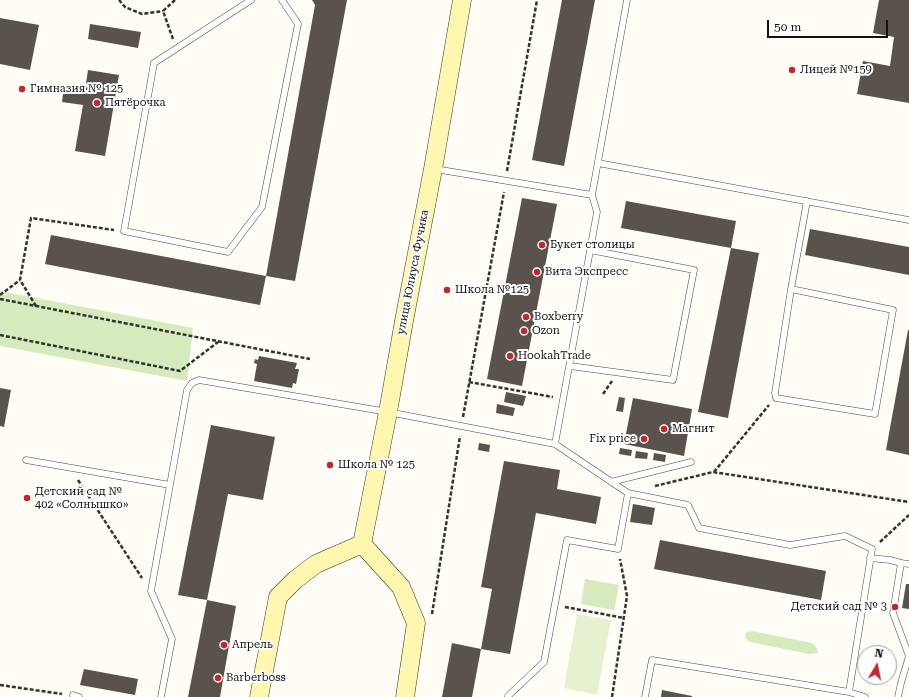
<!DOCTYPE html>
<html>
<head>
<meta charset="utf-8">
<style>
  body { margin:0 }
  #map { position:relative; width:909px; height:697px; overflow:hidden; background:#fffdf5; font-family:"Roboto Serif",serif }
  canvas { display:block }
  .north { position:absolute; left:857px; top:645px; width:40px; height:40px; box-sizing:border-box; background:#fff; border:1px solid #a0a0a0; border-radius:50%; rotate:10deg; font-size:11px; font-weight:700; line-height:16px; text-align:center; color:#111 }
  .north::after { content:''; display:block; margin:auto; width:14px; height:18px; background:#c4262e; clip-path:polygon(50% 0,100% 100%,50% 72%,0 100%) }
  .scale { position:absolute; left:767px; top:20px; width:121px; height:18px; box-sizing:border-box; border:2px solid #111; border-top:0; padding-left:5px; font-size:12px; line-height:14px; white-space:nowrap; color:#111; -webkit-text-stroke:3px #fff; paint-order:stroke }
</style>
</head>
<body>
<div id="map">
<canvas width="909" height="697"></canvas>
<div class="north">N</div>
<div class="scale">50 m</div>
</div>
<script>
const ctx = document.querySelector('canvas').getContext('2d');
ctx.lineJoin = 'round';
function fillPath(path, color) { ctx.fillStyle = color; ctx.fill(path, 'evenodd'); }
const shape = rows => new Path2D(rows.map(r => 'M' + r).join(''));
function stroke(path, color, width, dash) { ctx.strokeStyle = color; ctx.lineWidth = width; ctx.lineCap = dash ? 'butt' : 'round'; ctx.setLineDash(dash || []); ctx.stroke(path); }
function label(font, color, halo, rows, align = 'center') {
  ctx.font = font + ' "Roboto Serif",serif'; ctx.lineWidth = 4; ctx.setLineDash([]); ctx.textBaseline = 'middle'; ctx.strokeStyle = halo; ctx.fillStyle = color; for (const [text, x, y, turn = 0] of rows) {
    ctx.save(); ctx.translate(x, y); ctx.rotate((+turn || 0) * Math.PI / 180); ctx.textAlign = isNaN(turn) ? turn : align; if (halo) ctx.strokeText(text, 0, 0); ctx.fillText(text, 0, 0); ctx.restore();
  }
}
fillPath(shape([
  [0,291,193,328,187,381,0,346],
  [585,579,619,585,614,610,581,604],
  [752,631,812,643,817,648,818,653,809,654,750,642,745,638,746,632]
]), '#d5ebbd');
fillPath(shape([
  [577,614,611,620,597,695,564,688]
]), '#e6f2cf');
fillPath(shape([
  [312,0,347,0,295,281,266,276,260,305,45,264,51,235,266,276,315,5],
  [562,0,595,0,564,166,532,160],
  [879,0,909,0,909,103,857,94,863,61,890,66,894,37,873,33],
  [0,18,39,25,30,70,0,64],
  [90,24,141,32,138,48,88,39],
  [88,70,119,75,105,156,75,151,83,105,62,102,64,86,85,90],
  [522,198,557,204,522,386,487,379],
  [626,201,736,221,731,248,621,228],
  [810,229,909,247,909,275,805,255],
  [731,248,759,253,728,418,698,412],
  [908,330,909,330,909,455,886,450,892,417],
  [259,356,297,363,295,369,299,369,296,384,293,383,292,388,254,381,257,364,254,363,255,359,258,360],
  [0,388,11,390,4,427,0,426],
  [506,392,526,396,523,406,504,402],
  [619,397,625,398,623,412,616,411],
  [633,398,692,409,684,456,624,444],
  [497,404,515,408,513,416,496,413],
  [211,425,275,437,263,500,228,494,207,600,178,595],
  [479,443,490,445,489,452,478,450],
  [620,448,632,450,631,456,619,454],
  [636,451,648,453,647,459,635,458],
  [654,453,666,455,665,462,653,460],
  [504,461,560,470,557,489,601,497,596,524,536,513,510,654,481,649,492,589,481,587],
  [633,504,655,508,652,525,630,522],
  [660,540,826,571,821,600,654,569],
  [906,584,909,584,909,609,902,608],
  [207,600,236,606,220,697,188,697],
  [452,643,481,649,472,697,442,697],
  [84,669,138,679,135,695,80,685],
  [662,690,692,696,692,697,661,697]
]), '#5a524d');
const lane = shape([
  [251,0,154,63,124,231,228,252,262,207,298,24,282,0],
  [598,163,909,220],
  [435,169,592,195,627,0],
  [791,289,893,310,875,414,776,398,775,393,791,289,807,201],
  [570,366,673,380,694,270,590,250],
  [26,460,170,485],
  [611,482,691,462],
  [628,493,688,505,699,528,790,545,845,536,872,549,849,692,652,660,645,697],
  [870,558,890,560,901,563],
  [909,564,901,563,893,613,909,656],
  [849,692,865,697],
  [73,695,79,697],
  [161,697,172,639,151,591,187,390,192,383,199,380,388,412,555,444,597,212,592,195],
  [508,697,508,696,544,662,567,540,618,549,628,493,555,444],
  [898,697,901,683,909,656]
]);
const secondary = shape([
  [362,544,388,412,404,321,433,169,462,0],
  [362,544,401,587,416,623,405,697],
  [259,697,278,597,295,580,316,564,362,544]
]);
stroke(lane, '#444', 7);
stroke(secondary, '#333', 19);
stroke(shape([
  [119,0,125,7,142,14,163,11],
  [173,39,163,11,175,0],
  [507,171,537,0],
  [0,295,20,280],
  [0,299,310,359],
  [36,306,20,280,31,218,114,230],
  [0,335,180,371,218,342],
  [469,382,553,397],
  [603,394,612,381],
  [463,417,504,192],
  [714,472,769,405],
  [78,480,142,578],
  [655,486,713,472,909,502],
  [880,542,909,515],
  [565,607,624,618],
  [432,614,460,436],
  [0,685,62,694],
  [612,697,627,596,620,559]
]), '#333', 2.5, [4, 2]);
stroke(lane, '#fff', 6);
stroke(secondary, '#fff6b0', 18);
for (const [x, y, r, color] of [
  [792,70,4,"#c4262e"],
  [22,89,4,"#c4262e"],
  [97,103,4,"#c4262e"],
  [542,245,4,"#c4262e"],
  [537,272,4,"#c4262e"],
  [447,290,4,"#c4262e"],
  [526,317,4,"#c4262e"],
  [524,331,4,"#c4262e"],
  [510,356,4,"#c4262e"],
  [664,429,4,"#c4262e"],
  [644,439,4,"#c4262e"],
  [330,465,4,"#c4262e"],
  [27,498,4,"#c4262e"],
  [895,607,4,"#c4262e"],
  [224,645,4,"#c4262e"],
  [218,678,4,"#c4262e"]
]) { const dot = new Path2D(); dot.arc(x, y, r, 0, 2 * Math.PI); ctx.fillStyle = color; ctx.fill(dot); stroke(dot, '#fff', 1.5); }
label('11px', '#111', '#fff', [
  ["Лицей №159",800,70],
  ["Гимназия № 125",30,89],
  ["Пятёрочка",105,103],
  ["Букет столицы",550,245],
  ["Вита Экспресс",545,272],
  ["Школа №125",455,290],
  ["Boxberry",534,317],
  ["Ozon",532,331],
  ["HookahTrade",518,356],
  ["Магнит",672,429],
  ["Fix price",636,439,"right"],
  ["Школа № 125",338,465],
  ["Детский сад №",35,492],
  ["402 «Солнышко»",35,505],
  ["Детский сад № 3",887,607,"right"],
  ["Апрель",232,645],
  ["Barberboss",226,678]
], 'left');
label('11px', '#111', '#fff', [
  ["улица Юлиуса Фучика",413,272,-79]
]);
</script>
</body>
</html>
